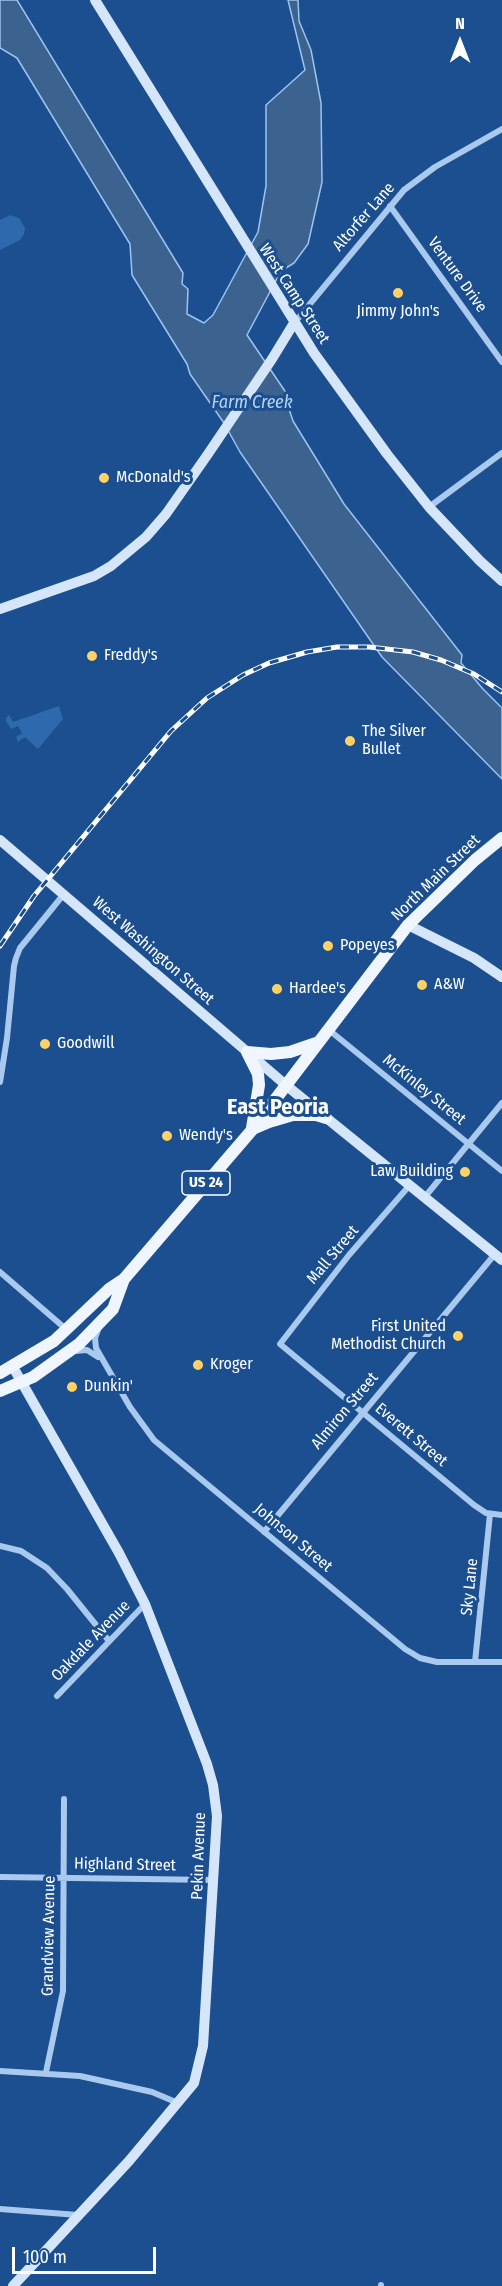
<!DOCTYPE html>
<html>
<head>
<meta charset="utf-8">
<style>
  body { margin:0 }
  #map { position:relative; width:502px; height:2286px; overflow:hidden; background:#1b4f8f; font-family:"Fira Sans Condensed",sans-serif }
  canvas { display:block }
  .north { position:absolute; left:430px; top:12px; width:60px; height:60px; -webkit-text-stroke:4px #1b4f8f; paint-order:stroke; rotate:0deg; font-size:16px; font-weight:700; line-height:24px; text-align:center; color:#fff }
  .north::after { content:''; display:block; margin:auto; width:21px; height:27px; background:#fff; clip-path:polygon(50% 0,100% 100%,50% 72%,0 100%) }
  .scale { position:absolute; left:12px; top:2247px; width:144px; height:27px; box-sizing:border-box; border:3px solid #fff; border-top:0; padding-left:8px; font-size:18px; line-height:21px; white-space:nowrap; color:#fff; -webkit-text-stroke:4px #1b4f8f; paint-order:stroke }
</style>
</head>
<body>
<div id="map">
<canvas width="502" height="2286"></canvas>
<div class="north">N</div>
<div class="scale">100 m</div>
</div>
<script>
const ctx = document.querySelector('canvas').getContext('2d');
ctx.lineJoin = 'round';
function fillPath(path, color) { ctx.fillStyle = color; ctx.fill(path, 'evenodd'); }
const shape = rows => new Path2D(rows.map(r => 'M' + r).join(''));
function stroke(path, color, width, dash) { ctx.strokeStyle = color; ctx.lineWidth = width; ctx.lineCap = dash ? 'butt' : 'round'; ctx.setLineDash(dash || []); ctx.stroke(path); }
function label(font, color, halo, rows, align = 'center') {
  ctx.font = font + ' "Fira Sans Condensed",sans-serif'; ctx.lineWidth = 6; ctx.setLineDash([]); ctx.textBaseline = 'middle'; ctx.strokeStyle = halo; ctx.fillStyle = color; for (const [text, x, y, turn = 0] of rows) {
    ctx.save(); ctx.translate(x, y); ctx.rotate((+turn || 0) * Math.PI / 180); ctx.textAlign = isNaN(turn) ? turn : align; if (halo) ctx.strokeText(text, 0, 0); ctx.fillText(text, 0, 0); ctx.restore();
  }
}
fillPath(shape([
  [10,215,19,218,25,228,24,234,20,240,0,250,0,220],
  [59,706,63,719,38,749,25,737,18,742,16,737,22,733,18,726,11,729,6,721,6,718,9,715,13,722]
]), '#2e69ad');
const water = shape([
  [0,0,17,0,183,273,182,284,188,289,187,314,204,323,213,315,258,232,266,186,266,105,305,70,288,0,298,0,299,21,311,50,321,103,322,182,308,244,294,263,281,271,247,335,293,403,289,409,293,421,344,504,462,655,461,663,483,689,502,708,502,779,382,657,240,452,224,423,190,374,187,364,132,275,130,244,17,58,0,48,0,0]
]);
fillPath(water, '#3c6290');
stroke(water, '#9cc4f0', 1.5);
stroke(shape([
  [390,206,502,362],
  [295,322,404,190,435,167,502,129],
  [429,507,502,453],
  [329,1030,502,1171],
  [0,1082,7,1038,14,966,16,958,20,948,64,894],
  [409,1186,349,1255,280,1344,474,1505,486,1513,502,1515],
  [424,1198,502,1103],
  [0,1272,67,1330],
  [98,1330,95,1338,96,1348,130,1407,154,1440,405,1649,420,1658,437,1662,502,1662],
  [75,1351,87,1350,98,1357],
  [264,1532,495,1254],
  [0,1546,21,1551,47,1568,67,1589,109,1641],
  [475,1662,490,1514],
  [57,1696,145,1604],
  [0,1877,214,1880],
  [0,2071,80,2076,152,2092,178,2103],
  [46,2072,63,1991,64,1799],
  [0,2209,78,2215],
  [381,2285,381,2286]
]), '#a9c9ee', 6);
stroke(shape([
  [95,0,314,353,387,454,429,507,480,561,502,581],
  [0,609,94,576,111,566,146,537,166,514,208,454,272,359,294,323],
  [0,840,287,1086,502,1260],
  [408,925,474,958,502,977],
  [13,1367,119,1553,145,1604,207,1764,213,1785,217,1816,203,2046,194,2083,129,2161,13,2286]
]), '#d6e6fa', 10);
stroke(shape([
  [247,1052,258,1074,259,1085,252,1128],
  [247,1052,271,1054,290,1052,319,1042],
  [255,1128,269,1122,293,1115,316,1115,326,1118],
  [0,1373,54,1341,109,1289,124,1279,252,1130,408,925,475,860,502,838],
  [0,1391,33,1377,79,1344,113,1309,124,1279]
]), '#f0f6ff', 12);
const rail = shape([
  [0,946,34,896,171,731,207,698,243,675,269,663,307,652,337,647,369,647,413,652,441,660,474,674,502,692]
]);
stroke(rail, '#fff', 5);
stroke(rail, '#1b4f8f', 3, [9]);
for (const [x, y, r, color] of [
  [398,293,6,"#ffd166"],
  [104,478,6,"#ffd166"],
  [92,656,6,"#ffd166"],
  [350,741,6,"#ffd166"],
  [328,946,6,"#ffd166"],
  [422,985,6,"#ffd166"],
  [277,989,6,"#ffd166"],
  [45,1044,6,"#ffd166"],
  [167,1136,6,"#ffd166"],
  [465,1172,6,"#ffd166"],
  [458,1336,6,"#ffd166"],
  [198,1365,6,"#ffd166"],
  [72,1387,6,"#ffd166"]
]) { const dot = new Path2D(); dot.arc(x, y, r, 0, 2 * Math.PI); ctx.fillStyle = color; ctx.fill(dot); stroke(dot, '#1b4f8f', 2); }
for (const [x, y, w] of [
  [206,1183,48]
]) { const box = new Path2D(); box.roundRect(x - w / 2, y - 12, w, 24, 4.5); ctx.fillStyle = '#1b4f8f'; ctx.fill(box); stroke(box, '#fff', 1.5); }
label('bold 15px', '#fff', null, [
  ["US 24",206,1183]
]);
label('16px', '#fff', '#1b4f8f', [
  ["Altorfer Lane",364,217,-49],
  ["Venture Drive",457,275,54],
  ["West Camp Street",294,294,57],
  ["North Main Street",436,878,-44],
  ["West Washington Street",153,951,41],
  ["McKinley Street",424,1090,39],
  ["Mall Street",333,1255,-50],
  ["Almiron Street",345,1411,-50],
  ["Everett Street",411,1435,40],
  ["Johnson Street",293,1538,40],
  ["Sky Lane",470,1587,-84],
  ["Oakdale Avenue",91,1641,-46],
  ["Pekin Avenue",199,1856,-88],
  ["Highland Street",125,1865,1],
  ["Grandview Avenue",49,1936,-89]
]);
label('16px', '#fff', '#1b4f8f', [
  ["Jimmy John's",398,312,"center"],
  ["McDonald's",116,478],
  ["Freddy's",104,656],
  ["The Silver",362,732],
  ["Bullet",362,750],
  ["Popeyes",340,946],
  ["A&W",434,985],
  ["Hardee's",289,989],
  ["Goodwill",57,1044],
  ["Wendy's",179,1136],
  ["Law Building",453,1172,"right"],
  ["First United",446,1327,"right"],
  ["Methodist Church",446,1345,"right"],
  ["Kroger",210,1365],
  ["Dunkin'",84,1387]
], 'left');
label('italic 18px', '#b5d3f5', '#1b4f8f', [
  ["Farm Creek",252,403]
]);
label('bold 22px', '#fff', '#1b4f8f', [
  ["East Peoria",278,1108]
]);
</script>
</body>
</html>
